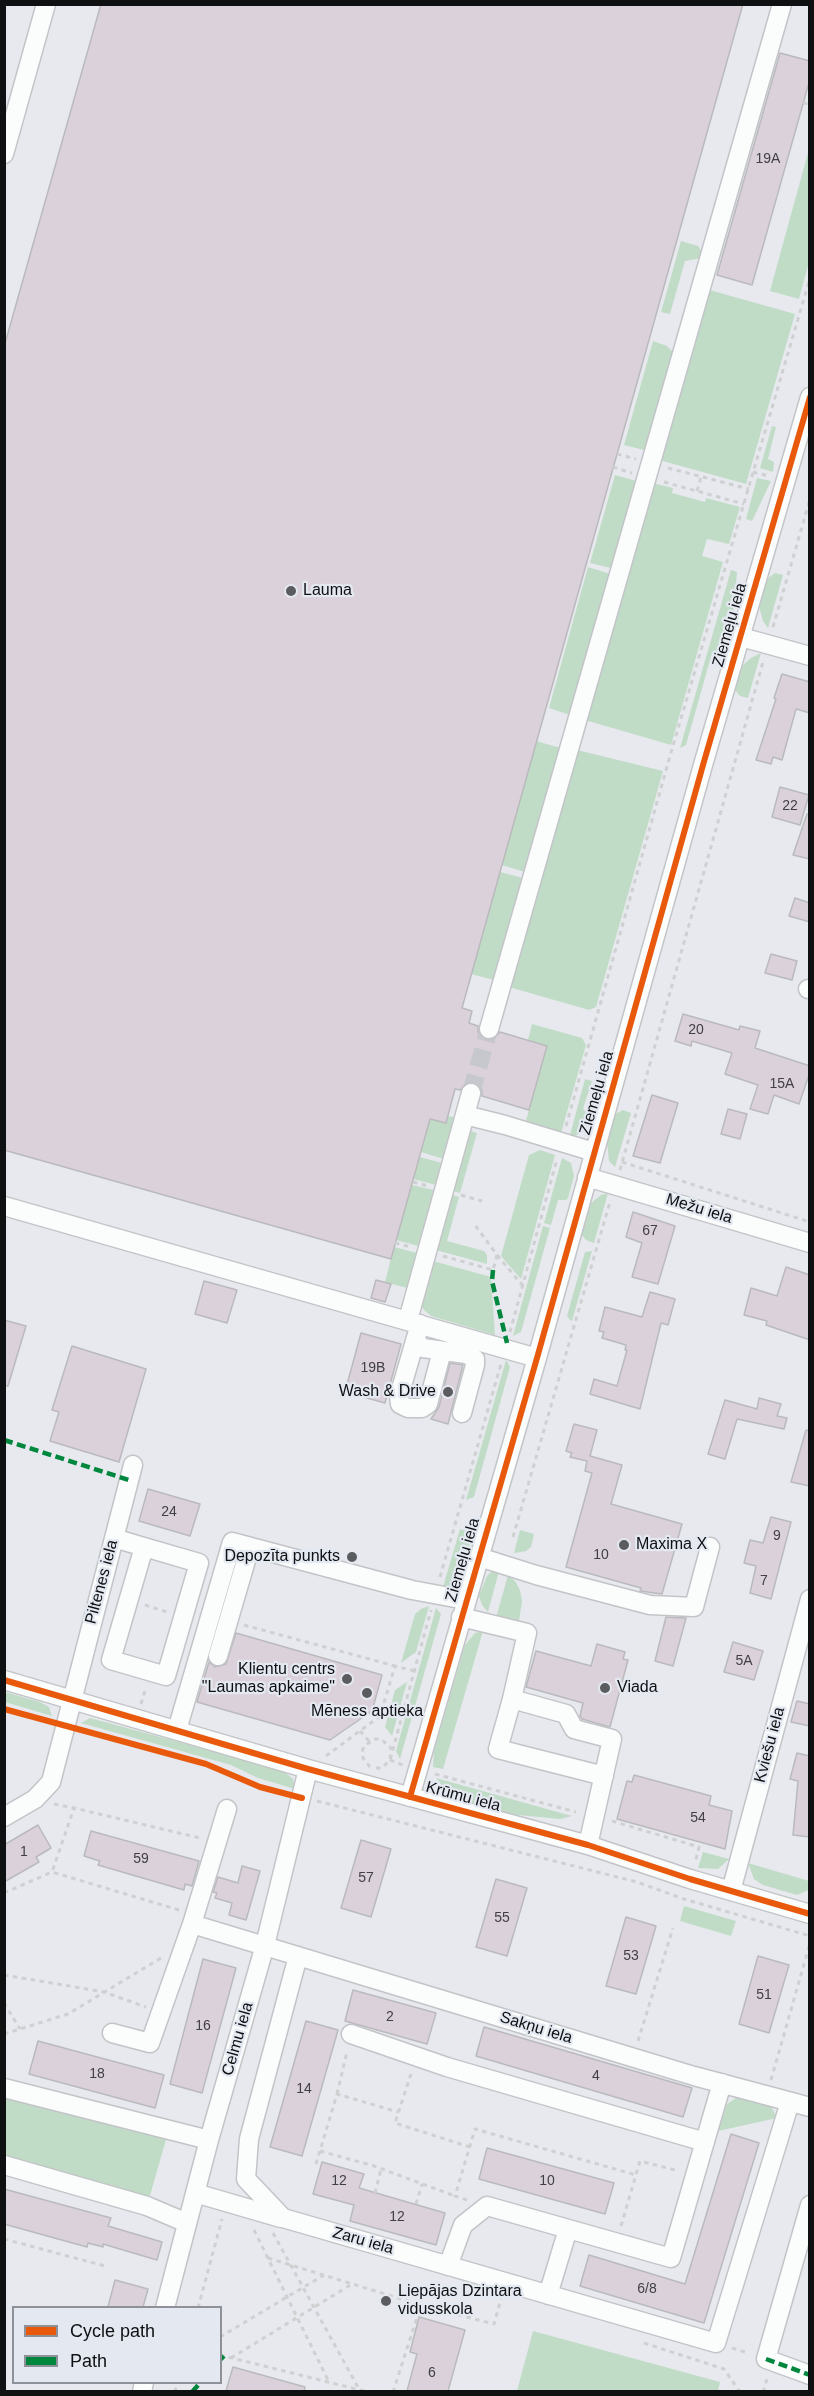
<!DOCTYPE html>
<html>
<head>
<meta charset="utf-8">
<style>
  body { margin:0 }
  #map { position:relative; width:814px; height:2396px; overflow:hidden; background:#e7e9ee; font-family:Arial,sans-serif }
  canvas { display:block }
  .frame { position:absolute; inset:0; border:6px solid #0e1012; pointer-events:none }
  .legend { position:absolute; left:12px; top:2306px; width:210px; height:78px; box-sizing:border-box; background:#e4e8f1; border:2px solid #8e9298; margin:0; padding:8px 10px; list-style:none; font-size:18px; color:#0e1012 }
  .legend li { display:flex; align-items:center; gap:12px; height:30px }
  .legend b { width:30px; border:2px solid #8e9298 }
</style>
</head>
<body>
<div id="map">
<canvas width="814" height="2396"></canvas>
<div class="frame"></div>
<ul class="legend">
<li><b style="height:8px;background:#e8590c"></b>Cycle path</li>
<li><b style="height:8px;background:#00873e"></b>Path</li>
</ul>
</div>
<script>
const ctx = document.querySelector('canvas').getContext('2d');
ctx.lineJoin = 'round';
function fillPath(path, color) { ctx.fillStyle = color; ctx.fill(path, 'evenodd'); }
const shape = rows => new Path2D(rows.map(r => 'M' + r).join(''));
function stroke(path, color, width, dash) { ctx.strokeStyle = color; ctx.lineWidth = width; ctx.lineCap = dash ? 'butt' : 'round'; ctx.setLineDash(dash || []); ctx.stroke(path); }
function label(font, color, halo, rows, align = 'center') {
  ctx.font = font + ' Arial,sans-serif'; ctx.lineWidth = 4.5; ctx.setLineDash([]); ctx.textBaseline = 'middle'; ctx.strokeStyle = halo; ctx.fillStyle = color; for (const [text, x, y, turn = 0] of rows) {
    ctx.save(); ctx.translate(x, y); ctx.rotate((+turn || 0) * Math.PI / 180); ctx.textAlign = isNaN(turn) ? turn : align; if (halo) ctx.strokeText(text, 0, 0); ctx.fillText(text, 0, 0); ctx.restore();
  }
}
fillPath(shape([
  [809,149,809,262,799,299,770,291],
  [681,241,698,246,702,252,702,258,685,261,670,314,661,312],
  [706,289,795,314,746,484,659,460],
  [653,341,667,346,673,352,675,359,648,451,624,445],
  [772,426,776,427,768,459,774,462,773,472,760,468],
  [615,475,640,482,615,569,590,563],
  [757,478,771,481,752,521,746,519],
  [652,483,673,488,672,493,705,502,706,498,740,507,729,544,707,539,702,556,723,562,671,745,585,720],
  [588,567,614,575,573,716,549,708],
  [731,570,737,572,733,615,721,654,712,653,686,745,680,748],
  [775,573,783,575,768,628,763,621,759,607,767,579],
  [761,653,748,698,740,696,735,690,743,665,751,658],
  [536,741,564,749,528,873,502,865],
  [577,750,663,771,596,1007,589,1010,509,987],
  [500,872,527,879,498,981,471,974],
  [532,1024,582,1038,586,1045,561,1133,525,1124,547,1047,528,1040],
  [585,1079,592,1081,583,1109,590,1116,586,1131,574,1136,570,1135],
  [623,1110,631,1113,615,1167,609,1161,607,1142,615,1114],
  [448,1116,458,1118,447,1160,421,1152,430,1119,446,1123],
  [470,1131,477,1133,460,1193,453,1191],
  [540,1150,555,1155,521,1279,501,1256,529,1155],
  [420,1157,446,1164,440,1186,413,1179],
  [562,1158,571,1163,574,1176,568,1198,566,1200,558,1200,551,1225,544,1223],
  [412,1185,438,1191,422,1247,396,1240],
  [608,1193,594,1243,586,1240,581,1234,591,1203,601,1195],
  [452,1195,459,1197,447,1241,484,1251,487,1255,487,1264,436,1250],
  [543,1226,550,1228,521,1332,513,1336],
  [394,1247,421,1254,411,1289,385,1282],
  [592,1251,572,1321,570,1320,567,1316,585,1252],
  [433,1261,491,1277,495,1335,431,1316,424,1310,421,1305],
  [506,1360,510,1367,474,1497,466,1500],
  [460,1529,473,1533,460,1580,455,1585,443,1587],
  [520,1530,534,1534,531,1547,526,1551,514,1553],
  [499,1571,488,1612,482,1605,479,1596,487,1576,491,1572],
  [508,1575,515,1581,520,1590,522,1601,519,1621,496,1618],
  [429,1606,416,1652,401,1663,415,1614,421,1609],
  [436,1608,441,1614,400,1759,396,1751],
  [483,1631,443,1769,433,1767,434,1751,465,1645,475,1633],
  [407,1682,392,1736,385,1727,395,1690],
  [5,1692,40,1702,49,1707,52,1716,5,1702],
  [90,1718,282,1770,293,1779,295,1789,258,1778,231,1765,81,1723],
  [436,1778,572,1816,560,1819,508,1814,458,1801,450,1796],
  [703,1852,729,1859,718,1869,698,1868],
  [748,1863,809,1881,809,1890,797,1895,763,1885,754,1879],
  [684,1906,736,1921,731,1936,680,1921],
  [5,2088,169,2129,147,2206,5,2165],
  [736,2098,743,2098,771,2106,777,2118,718,2131,727,2104],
  [533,2331,720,2382,718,2391,517,2391]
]), '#c0dcc6');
const building = shape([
  [101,4,743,4,462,1008,472,1011,469,1023,478,1026,478,1032,485,1040,492,1040,500,1032,547,1046,529,1110,482,1096,482,1090,475,1082,468,1082,460,1090,455,1089,446,1123,430,1119,391,1259,4,1150,4,347,101,4],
  [780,53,810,61,810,79,752,285,717,275,780,53],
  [782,674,810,682,810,713,796,709,782,760,773,757,771,764,756,760,776,699,774,698,782,674],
  [780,787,809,795,800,825,772,817,780,787],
  [807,814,810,814,810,859,793,855,807,814],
  [795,898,810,903,810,922,789,916,795,898],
  [771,954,797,961,792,980,765,973,771,954],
  [683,1014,739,1030,740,1026,760,1031,755,1048,810,1066,810,1072,799,1104,774,1095,768,1114,750,1109,758,1085,725,1074,732,1053,692,1041,691,1046,675,1041,683,1014],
  [652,1095,678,1103,660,1163,633,1156,652,1095],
  [728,1109,747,1114,740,1139,721,1134,728,1109],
  [633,1212,675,1226,658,1284,632,1277,642,1243,626,1237,633,1212],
  [786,1267,810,1275,810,1340,766,1325,767,1321,744,1315,751,1288,777,1296,786,1267],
  [376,1280,391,1284,385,1302,371,1298,376,1280],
  [204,1281,237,1290,227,1323,195,1314,204,1281],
  [650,1292,675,1299,668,1325,661,1323,640,1409,590,1394,594,1379,617,1386,627,1350,625,1350,626,1345,602,1338,604,1332,599,1331,605,1307,642,1317,650,1292],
  [4,1320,26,1326,8,1386,4,1386,4,1320],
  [361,1333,401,1344,385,1403,345,1392,361,1333],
  [72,1346,146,1369,119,1462,50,1441,59,1412,52,1410,72,1346],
  [450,1363,463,1365,448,1424,431,1419,439,1407,450,1363],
  [759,1398,781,1404,777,1416,787,1418,784,1429,737,1419,725,1459,708,1454,725,1400,757,1409,759,1398],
  [574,1424,597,1430,590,1456,622,1465,611,1504,682,1524,662,1594,640,1591,641,1588,566,1567,592,1473,585,1471,587,1461,570,1457,572,1453,566,1451,574,1424],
  [806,1430,810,1431,810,1486,791,1482,806,1430],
  [148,1489,200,1504,190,1536,139,1521,148,1489],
  [771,1517,791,1522,771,1599,750,1593,756,1566,744,1563,750,1540,763,1543,771,1517],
  [666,1617,686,1618,673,1666,655,1661,666,1617],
  [236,1633,382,1675,372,1711,330,1740,197,1702,209,1662,215,1667,226,1664,236,1633],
  [733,1642,763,1651,754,1680,724,1672,733,1642],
  [597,1644,625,1652,623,1659,628,1660,610,1727,582,1719,580,1716,583,1703,526,1687,536,1651,591,1666,597,1644],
  [797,1701,810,1704,810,1726,791,1722,797,1701],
  [797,1753,810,1756,810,1837,793,1835,798,1781,790,1779,797,1753],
  [634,1775,711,1796,709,1805,732,1811,725,1849,617,1819,627,1781,632,1782,634,1775],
  [38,1825,51,1848,36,1857,39,1862,4,1882,4,1845,38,1825],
  [91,1831,199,1861,192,1886,185,1884,184,1890,98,1865,100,1861,84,1856,91,1831],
  [361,1840,391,1849,371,1917,341,1908,361,1840],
  [242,1866,260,1871,246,1920,229,1915,232,1903,215,1898,217,1893,213,1892,218,1877,238,1883,242,1866],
  [496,1879,527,1888,507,1956,476,1947,496,1879],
  [626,1917,656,1926,636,1994,606,1986,626,1917],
  [758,1956,789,1965,769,2033,739,2024,758,1956],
  [203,1959,236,1968,202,2093,170,2084,203,1959],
  [353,1990,436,2013,427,2044,345,2021,353,1990],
  [306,2021,338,2030,302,2156,270,2147,306,2021],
  [484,2027,692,2088,683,2117,476,2056,484,2027],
  [38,2041,164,2075,155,2108,29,2074,38,2041],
  [731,2134,759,2143,704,2323,580,2286,589,2255,685,2284,731,2134],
  [487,2148,614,2183,605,2214,479,2179,487,2148],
  [322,2162,364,2174,359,2188,445,2213,436,2245,350,2221,354,2205,313,2194,322,2162],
  [4,2189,111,2218,108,2226,162,2242,157,2260,103,2244,103,2247,88,2243,87,2247,4,2224,4,2189],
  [115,2280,148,2289,143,2307,108,2307,115,2280],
  [419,2317,465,2330,448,2391,407,2391,417,2354,410,2352,419,2317],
  [233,2367,305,2387,304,2391,226,2391,233,2367]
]);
fillPath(building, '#dbd1db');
stroke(building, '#bababd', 1.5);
stroke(shape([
  [471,1093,489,1029]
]), '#c6c8cd', 18, [18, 9]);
const minor = shape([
  [4,154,46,4],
  [741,637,810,656],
  [808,989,810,989],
  [489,1029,782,4],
  [465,1115,505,1125,594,1152],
  [587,1177,810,1243],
  [4,1206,537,1358],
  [408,1320,471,1093],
  [420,1324,399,1396,400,1404,408,1408,422,1408,428,1404,442,1351],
  [415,1341,423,1348,466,1354,475,1359,475,1365,462,1413],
  [114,1538,144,1547,199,1563,166,1676,111,1660,144,1547],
  [479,1557,536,1575,650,1605,694,1607,710,1547],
  [461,1617,527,1633,512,1699,566,1714,574,1729,612,1739,588,1845],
  [218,1656,250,1547],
  [4,1680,308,1769,588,1845,690,1879,810,1914],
  [512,1699,498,1749,604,1776],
  [177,1730,232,1542,412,1590,466,1600],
  [410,1797,537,1358,703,765,810,397],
  [4,1817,35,1799,51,1782,133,1465],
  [731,1891,810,1599],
  [192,1924,694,2076,810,2107],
  [298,1956,249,2139,246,2179,283,2218,716,2343,790,2102],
  [112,2033,150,2043,192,1924,227,1809],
  [351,2034,447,2067,705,2142],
  [4,2088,209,2140],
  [4,2165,147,2206,187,2223],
  [195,2193,281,2218],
  [810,2205,766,2359,810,2375],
  [448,2266,463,2225,487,2206,671,2258,722,2083],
  [548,2295,568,2229],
  [165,2308,209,2140,265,1945,308,1769],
  [142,2392,144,2382]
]);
stroke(minor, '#c3c4c8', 21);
stroke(shape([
  [803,103,810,104],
  [617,454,636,459],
  [613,467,632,473],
  [668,468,749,489],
  [753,472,769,476],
  [664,482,744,504],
  [697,491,701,477],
  [773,627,810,499],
  [566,1126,670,756,810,278],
  [622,1162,810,1222],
  [620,1170,763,662],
  [413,1182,428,1186],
  [461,1195,482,1201],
  [395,1243,411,1247],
  [497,1255,523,1286],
  [443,1256,493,1270,497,1255,475,1225],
  [510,1332,557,1159],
  [513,1537,610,1202],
  [440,1577,501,1364],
  [145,1605,167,1612],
  [244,1625,395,1666],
  [141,1704,146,1687],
  [360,1731,369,1741],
  [326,1756,380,1716,395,1666,415,1671],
  [390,1760,403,1765],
  [370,1767,363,1758,362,1752,364,1746,375,1739,381,1739,391,1748,390,1760],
  [376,1768,382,1768,390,1760,431,1610],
  [435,1774,576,1812],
  [317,1801,637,1882,684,1899,810,1936],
  [54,1804,74,1808],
  [612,1821,699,1847,695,1863],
  [4,1893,52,1872],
  [179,1910,52,1872,74,1808,200,1838],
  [4,1975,104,1992,146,2007],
  [4,2003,20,2029],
  [4,2034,68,2014,161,1958],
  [638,2041,673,1928],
  [411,2074,395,2123,470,2147],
  [771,2080,810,1943],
  [337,2094,347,2052],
  [320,2151,374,2166,455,2196],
  [316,2164,337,2094,398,2112],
  [375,2193,381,2169],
  [467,2200,455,2196,475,2129,636,2175],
  [416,2204,422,2184],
  [621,2226,640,2161,679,2171],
  [254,2230,329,2382],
  [273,2233,359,2389],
  [4,2239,105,2266],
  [268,2258,421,2305,494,2324,501,2299],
  [198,2308,222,2219],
  [220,2337,324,2275],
  [644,2343,724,2369,740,2392],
  [732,2348,748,2353],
  [220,2355,368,2392],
  [231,2358,352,2284],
  [175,2392,177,2382],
  [393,2392,421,2305],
  [763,2392,767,2379]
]), '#ced0d1', 3, [4.5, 4.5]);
stroke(minor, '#fbfcfc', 18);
stroke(shape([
  [493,1270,492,1281,507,1343],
  [4,1440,129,1480],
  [766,2359,810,2375],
  [220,2360,224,2356],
  [192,2392,201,2382]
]), '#00873e', 4.5, [9, 4.5]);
stroke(shape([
  [4,1680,308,1769,588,1845,690,1879,810,1914],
  [4,1709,206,1764,260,1787,302,1798],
  [410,1797,537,1358,703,765,810,397]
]), '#e8590c', 6);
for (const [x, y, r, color] of [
  [291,591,6,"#5a5c5f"],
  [448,1392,6,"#5a5c5f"],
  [624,1545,6,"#5a5c5f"],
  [352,1557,6,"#5a5c5f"],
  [347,1679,6,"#5a5c5f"],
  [605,1688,6,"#5a5c5f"],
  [367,1693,6,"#5a5c5f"],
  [386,2301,6,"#5a5c5f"]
]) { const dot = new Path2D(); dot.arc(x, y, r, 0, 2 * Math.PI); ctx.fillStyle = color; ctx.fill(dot); stroke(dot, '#e4e8f1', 2); }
label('14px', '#414044', null, [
  ["19A",768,159],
  ["22",790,806],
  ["20",696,1030],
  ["15A",782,1084],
  ["67",650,1231],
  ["19B",373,1368],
  ["24",169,1512],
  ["9",777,1536],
  ["10",601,1555],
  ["7",764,1581],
  ["5A",744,1661],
  ["54",698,1818],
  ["1",24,1852],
  ["59",141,1859],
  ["57",366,1878],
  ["55",502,1918],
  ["53",631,1956],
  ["51",764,1995],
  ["2",390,2017],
  ["16",203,2026],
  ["18",97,2074],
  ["4",596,2076],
  ["14",304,2089],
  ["12",339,2181],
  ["10",547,2181],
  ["12",397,2217],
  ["6/8",647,2289],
  ["6",432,2373]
]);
label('16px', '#0e1012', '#e4e8f1', [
  ["Lauma",303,591],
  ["Wash & Drive",436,1392,"right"],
  ["Maxima X",636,1545],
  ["Depozīta punkts",340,1557,"right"],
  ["Klientu centrs",335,1670,"right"],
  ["\"Laumas apkaime\"",335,1688,"right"],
  ["Viada",617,1688],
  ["Mēness aptieka",367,1712,"center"],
  ["Liepājas Dzintara",398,2292],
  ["vidusskola",398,2310]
], 'left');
label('16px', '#0e1012', '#e4e8f1', [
  ["Ziemeļu iela",730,625,-74],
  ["Ziemeļu iela",597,1093,-74],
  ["Mežu iela",699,1209,17],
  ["Ziemeļu iela",463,1560,-74],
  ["Piltenes iela",102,1582,-75],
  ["Kviešu iela",770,1745,-75],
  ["Krūmu iela",463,1797,15],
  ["Sakņu iela",536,2028,17],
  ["Celmu iela",238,2039,-74],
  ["Zaru iela",363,2241,16]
]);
</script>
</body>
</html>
